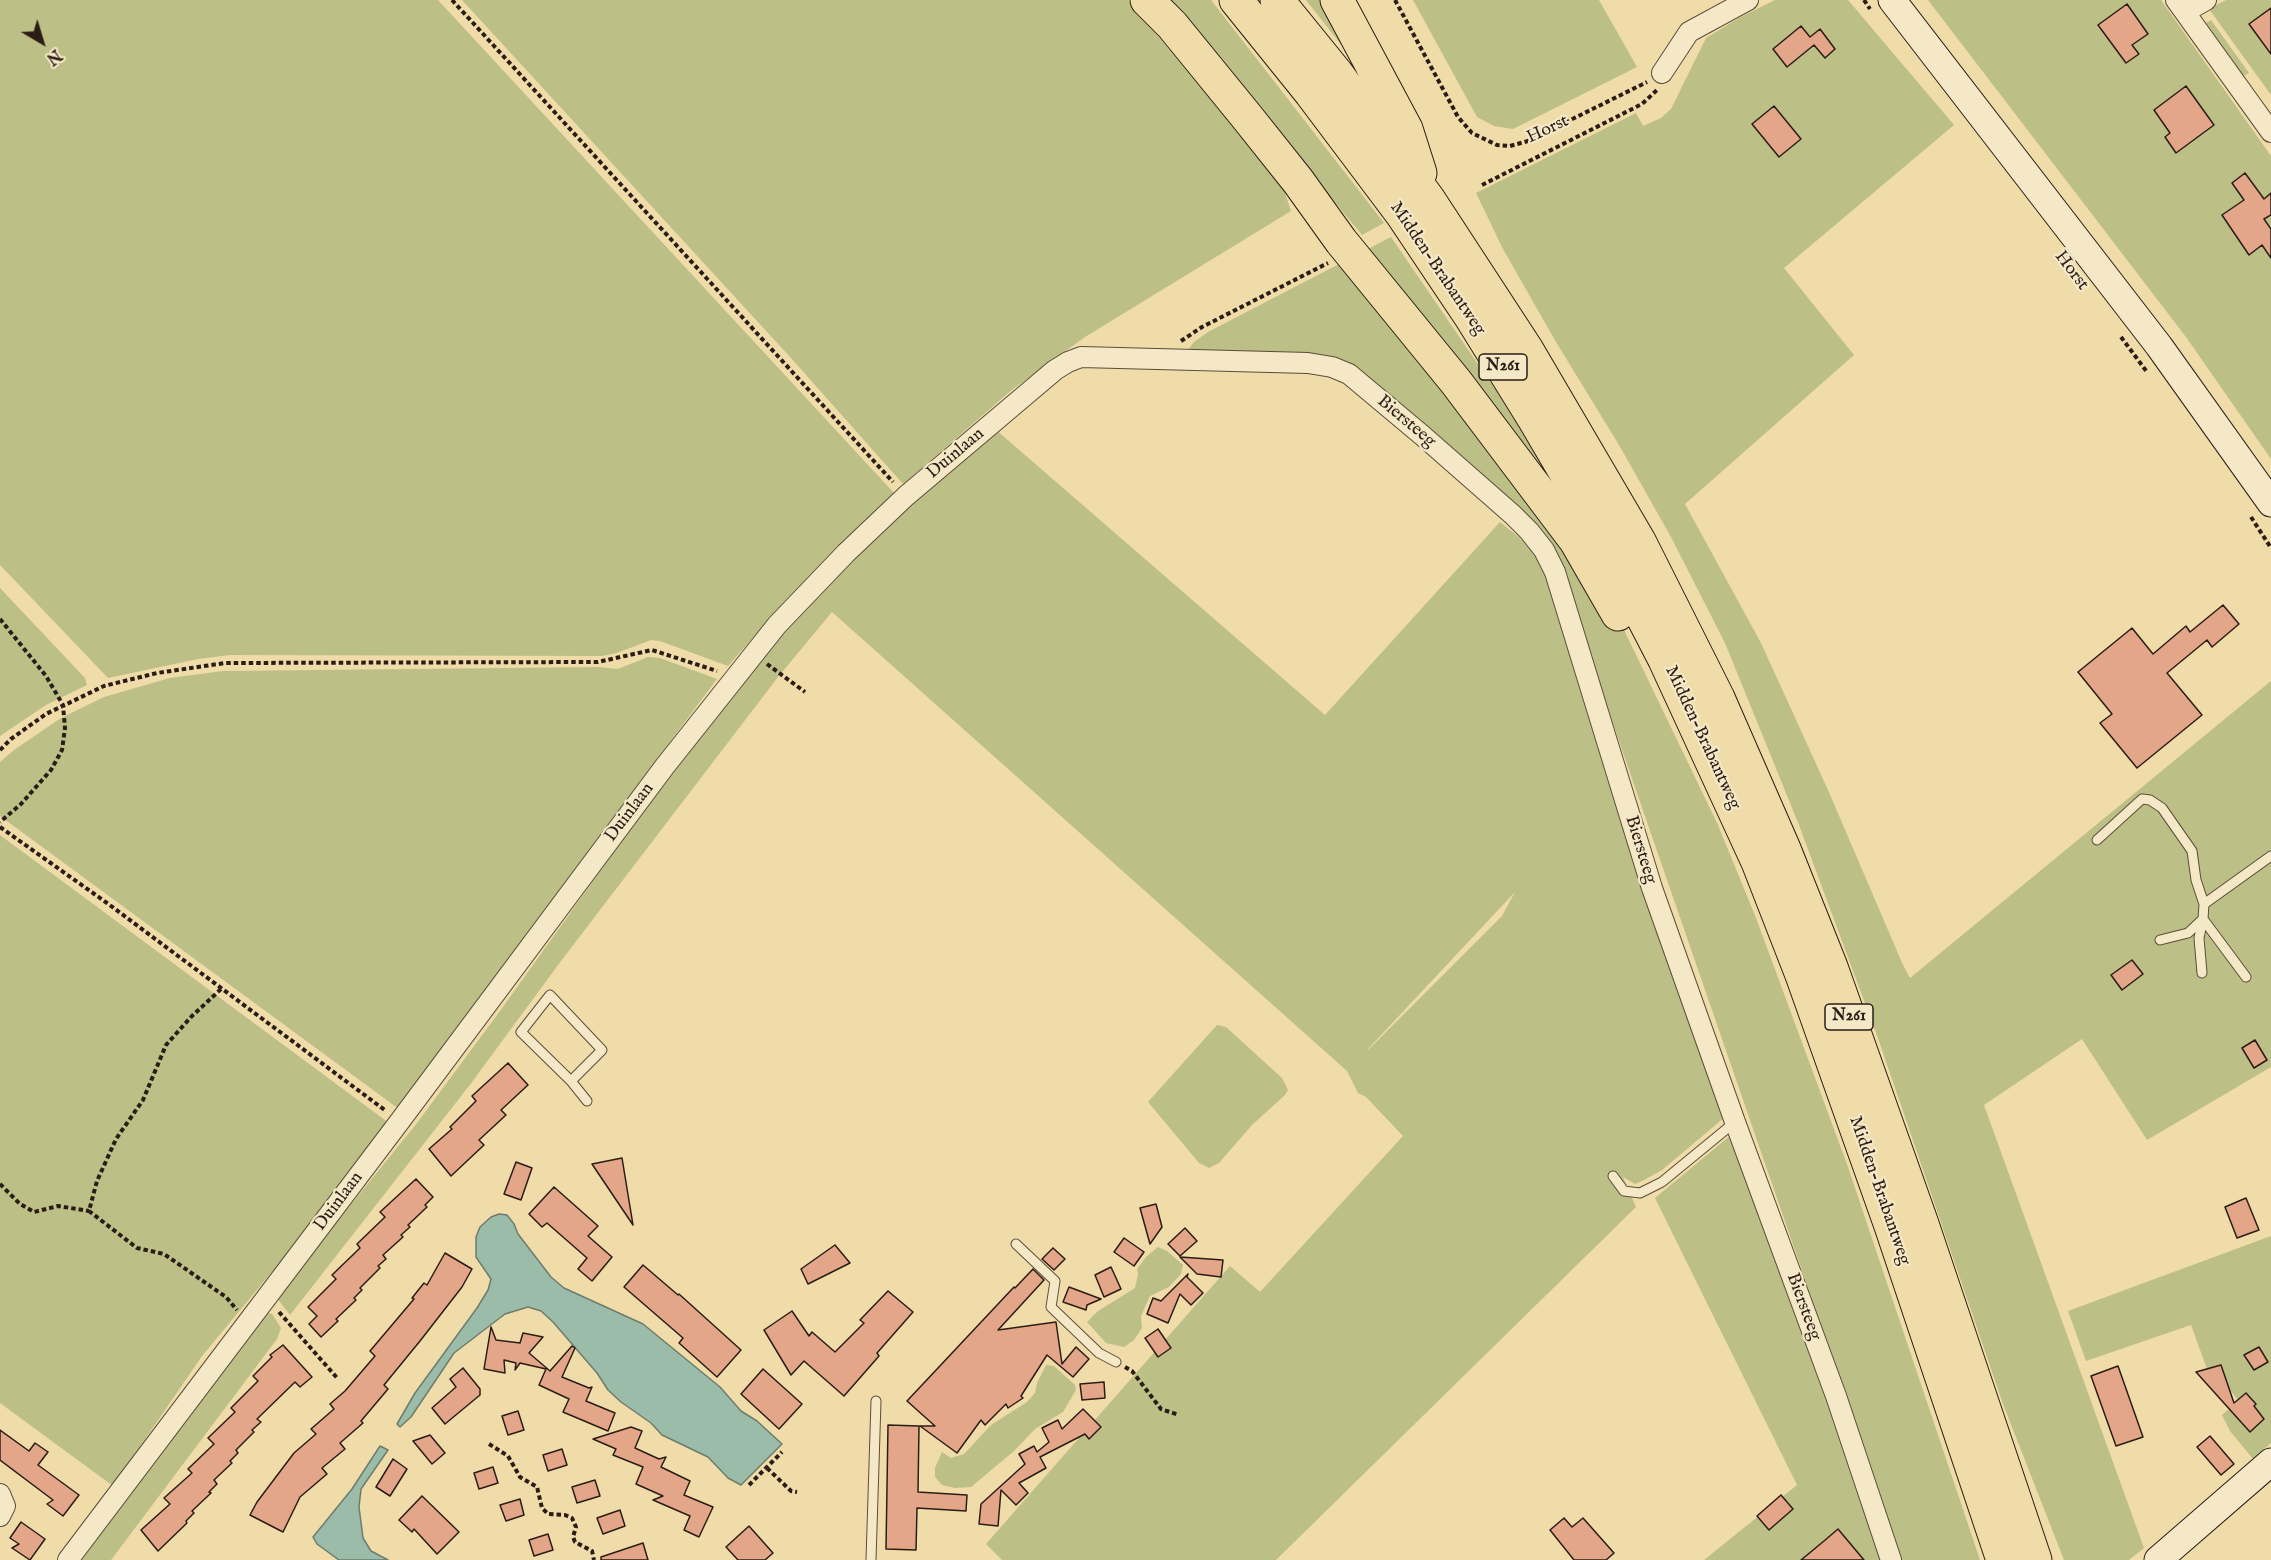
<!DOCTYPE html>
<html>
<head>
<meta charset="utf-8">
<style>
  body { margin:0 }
  #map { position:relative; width:2271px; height:1560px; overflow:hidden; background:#efdca9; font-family:"IM FELL English",serif }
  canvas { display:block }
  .north { position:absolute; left:12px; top:12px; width:60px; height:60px; -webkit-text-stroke:4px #f5e8c7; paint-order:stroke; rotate:142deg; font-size:16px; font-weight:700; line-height:24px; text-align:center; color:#2b1d16 }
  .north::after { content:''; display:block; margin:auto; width:21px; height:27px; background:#2b1d16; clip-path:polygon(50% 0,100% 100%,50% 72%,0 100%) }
</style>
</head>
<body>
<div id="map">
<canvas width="2271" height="1560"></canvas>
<div class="north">N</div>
</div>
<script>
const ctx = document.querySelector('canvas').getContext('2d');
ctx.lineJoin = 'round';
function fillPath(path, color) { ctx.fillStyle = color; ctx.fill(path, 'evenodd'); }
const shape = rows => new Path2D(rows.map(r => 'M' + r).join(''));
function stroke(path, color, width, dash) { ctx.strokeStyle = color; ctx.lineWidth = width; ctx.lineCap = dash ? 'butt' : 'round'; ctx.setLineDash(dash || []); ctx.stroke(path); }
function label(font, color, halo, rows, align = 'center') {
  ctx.font = font + ' "IM FELL English",serif'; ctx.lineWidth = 4.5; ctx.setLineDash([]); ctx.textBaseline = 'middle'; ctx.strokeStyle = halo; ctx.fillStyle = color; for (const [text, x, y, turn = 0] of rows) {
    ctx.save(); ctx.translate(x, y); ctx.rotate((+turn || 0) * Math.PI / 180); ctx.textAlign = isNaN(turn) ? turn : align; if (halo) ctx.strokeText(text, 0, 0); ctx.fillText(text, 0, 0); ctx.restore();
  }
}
fillPath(shape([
  [0,0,438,0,894,493,785,601,728,666,660,641,651,640,617,653,602,656,230,655,198,659,108,678,0,565],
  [462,0,1128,0,1283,187,1291,211,1085,337,1013,389,903,484,791,358],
  [1171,0,1211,0,1384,223,1362,235,1267,120],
  [1306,0,1325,0,1365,75],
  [1413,0,1599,0,1637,67,1513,129,1494,126,1477,117],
  [1775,0,1848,0,1954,125,1784,268,1854,355,1685,504,1761,643,1828,790,1903,965,1910,978,2271,681,2271,1067,2147,1140,2082,1039,1984,1105,2144,1548,2129,1560,2064,1560,2003,1404,1879,1041,1799,825,1725,643,1671,537,1619,445,1556,342,1503,249,1476,193,1636,113,1643,126,1661,118,1671,109,1706,38,1739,18],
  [1928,0,2161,0,2271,156,2271,459,2186,337],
  [2226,0,2271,0,2271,95,2209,9],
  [2211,20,2249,73,2242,77,2204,24],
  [1391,237,1495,389,1540,462,1573,524,1718,825,1756,918,1848,1167,1980,1560,1902,1560,1552,547,1538,527,1510,500,1340,358,1187,351,1194,342,1208,332],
  [995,429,1325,715,1500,522,1520,538,1538,555,1545,567,1725,1117,1662,1170,1644,1180,1635,1184,1623,1177,1636,1207,1276,1560,1002,1560,986,1544,1230,1266,1260,1292,1403,1136,1366,1097,1358,1093,1347,1071,832,612,778,677,561,961,469,1086,290,1315,276,1297,417,1123,500,1011,669,775,785,629,908,505],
  [1515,892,1502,916,1368,1050,1368,1049],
  [0,588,85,678,87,685,46,705,0,736],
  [648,657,660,658,717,679,660,755,610,831,403,1112,0,816,0,762,14,750,61,718,104,697,170,678,223,671,599,667,618,669],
  [0,835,393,1126,202,1356,113,1486,0,1403],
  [1217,1025,1226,1027,1282,1078,1288,1090,1285,1095,1252,1125,1219,1163,1209,1168,1199,1163,1148,1102],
  [1731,1135,1842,1437,1882,1560,1704,1560,1797,1485,1655,1198],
  [2271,1236,2271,1443,2253,1459,2230,1431,2222,1415,2229,1409,2249,1431,2264,1418,2254,1406,2256,1404,2246,1393,2238,1400,2229,1389,2221,1366,2207,1369,2191,1325,2086,1361,2068,1311],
  [1158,1247,1167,1251,1183,1265,1181,1274,1169,1287,1150,1296,1141,1316,1142,1328,1134,1340,1124,1347,1106,1343,1087,1322,1098,1311,1135,1288,1138,1274,1137,1269,1146,1257],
  [265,1312,272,1314,281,1328,277,1339,111,1560,81,1560,188,1413],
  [1046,1365,1054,1366,1075,1385,1076,1390,1063,1412,1035,1429,1014,1451,971,1487,955,1488,942,1485,935,1477,935,1468,942,1452,951,1458,964,1454,991,1425,1027,1402,1035,1393,1037,1383]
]), '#bcbf86');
const water = shape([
  [499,1214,507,1215,514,1224,518,1234,551,1277,564,1288,643,1324,720,1387,741,1411,757,1421,782,1444,741,1485,728,1478,708,1457,662,1435,651,1423,621,1402,608,1390,597,1373,553,1322,541,1311,528,1307,505,1314,454,1353,411,1417,400,1427,397,1424,415,1393,477,1308,488,1290,491,1279,476,1257,476,1237,480,1227,491,1217,499,1214],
  [380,1446,388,1450,361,1489,359,1507,363,1538,371,1551,388,1560,339,1560,317,1544,313,1537,352,1489,380,1446]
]);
fillPath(water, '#9abca8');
stroke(water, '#6e7c6e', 1.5);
const building = shape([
  [2127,4,2148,34,2132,45,2139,54,2126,63,2098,25,2127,4],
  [2271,8,2271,54,2249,24,2271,8],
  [1801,26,1810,37,1820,29,1835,49,1825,58,1814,45,1787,67,1773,49,1801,26],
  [2186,86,2214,125,2176,153,2165,137,2170,133,2154,110,2186,86],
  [1774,106,1801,139,1779,157,1752,124,1774,106],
  [2245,173,2264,199,2271,193,2271,215,2264,219,2271,229,2271,258,2262,245,2249,255,2222,215,2244,200,2232,183,2245,173],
  [2223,605,2239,624,2212,647,2207,640,2167,673,2202,715,2137,768,2100,723,2112,714,2078,672,2132,628,2153,654,2186,626,2190,632,2223,605],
  [2132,960,2143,974,2122,990,2111,975,2132,960],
  [2255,1040,2267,1060,2254,1068,2242,1048,2255,1040],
  [508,1063,528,1085,501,1110,506,1115,479,1140,484,1145,451,1176,429,1149,452,1129,450,1127,476,1101,472,1096,508,1063],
  [622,1158,633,1225,592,1164,622,1158],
  [516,1162,532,1168,521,1200,504,1194,516,1162],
  [416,1179,433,1197,425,1205,427,1207,408,1225,410,1227,401,1235,403,1237,383,1255,386,1259,378,1266,380,1268,360,1288,362,1290,354,1298,356,1300,336,1319,338,1321,321,1337,309,1324,317,1316,308,1307,336,1279,332,1275,360,1248,357,1244,385,1217,380,1212,416,1179],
  [554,1187,598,1226,588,1236,612,1257,592,1281,578,1269,587,1258,547,1223,542,1227,529,1214,554,1187],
  [2246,1198,2259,1230,2237,1238,2225,1207,2246,1198],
  [1156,1204,1162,1227,1150,1244,1140,1208,1156,1204],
  [1185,1228,1197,1241,1180,1256,1168,1244,1185,1228],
  [1124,1238,1144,1252,1134,1266,1114,1252,1124,1238],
  [835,1245,850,1263,808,1284,801,1269,835,1245],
  [1053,1248,1065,1259,1054,1270,1042,1259,1053,1248],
  [445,1253,472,1269,462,1287,420,1341,384,1385,388,1389,361,1421,363,1423,340,1443,345,1449,322,1468,327,1474,300,1497,283,1532,250,1515,257,1502,294,1453,316,1434,311,1429,334,1409,330,1404,345,1391,375,1356,370,1351,414,1299,412,1298,424,1283,427,1285,445,1253],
  [1180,1257,1223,1260,1221,1277,1197,1274,1180,1257],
  [643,1265,678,1295,679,1294,741,1350,717,1377,679,1343,683,1338,624,1287,643,1265],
  [1111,1267,1121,1289,1104,1297,1095,1275,1111,1267],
  [1033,1269,1044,1280,998,1330,1056,1322,1062,1364,1076,1347,1089,1359,1073,1377,1047,1355,1021,1396,1023,1398,1008,1408,1006,1404,985,1425,981,1420,957,1453,920,1426,935,1426,907,1401,1014,1287,1015,1288,1033,1269],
  [1188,1274,1187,1277,1203,1293,1191,1305,1180,1294,1168,1323,1147,1314,1153,1298,1161,1301,1188,1274],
  [1069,1287,1101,1299,1087,1305,1086,1310,1063,1302,1069,1287],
  [888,1291,913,1312,877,1353,879,1356,844,1396,804,1361,791,1375,764,1330,792,1311,809,1336,812,1332,835,1352,864,1323,860,1320,888,1291],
  [491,1327,496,1340,520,1343,523,1333,543,1337,529,1353,550,1371,572,1346,575,1348,562,1377,589,1388,592,1387,586,1401,615,1413,608,1431,563,1412,569,1399,539,1385,546,1369,520,1363,515,1370,516,1363,504,1360,505,1373,484,1369,491,1327],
  [1158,1329,1171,1348,1158,1357,1145,1338,1158,1329],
  [283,1345,312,1377,300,1387,295,1382,257,1419,261,1422,252,1430,254,1432,236,1450,238,1453,230,1461,232,1463,214,1480,217,1484,209,1492,211,1493,192,1511,194,1513,186,1521,187,1523,158,1551,141,1530,170,1504,164,1498,192,1473,188,1469,214,1444,208,1438,235,1412,231,1408,258,1381,253,1376,272,1357,270,1355,283,1345],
  [2259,1347,2268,1362,2254,1370,2244,1355,2259,1347],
  [2221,1365,2234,1403,2246,1393,2256,1404,2254,1406,2264,1419,2250,1432,2196,1372,2221,1365],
  [2118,1366,2143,1437,2116,1446,2091,1376,2118,1366],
  [463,1368,480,1389,480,1395,445,1424,432,1408,456,1387,450,1379,463,1368],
  [763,1369,802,1404,779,1429,741,1394,763,1369],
  [1104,1382,1105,1398,1082,1400,1080,1384,1104,1382],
  [1083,1409,1101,1427,1089,1439,1085,1434,1040,1457,1046,1468,1019,1483,1028,1493,1016,1505,1001,1490,998,1526,979,1524,981,1504,1025,1464,1019,1454,1034,1446,1037,1452,1049,1442,1042,1428,1058,1420,1062,1429,1083,1409],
  [518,1411,524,1430,508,1435,502,1416,518,1411],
  [888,1425,919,1426,918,1492,967,1495,966,1511,917,1508,916,1550,886,1549,888,1425],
  [631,1427,642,1431,635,1448,659,1459,666,1457,661,1467,690,1481,684,1495,713,1507,699,1537,684,1530,690,1516,653,1500,663,1496,636,1484,643,1467,613,1455,616,1449,593,1439,631,1427],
  [0,1430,29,1451,35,1443,48,1452,38,1465,79,1495,63,1516,47,1504,53,1500,0,1460,0,1430],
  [430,1435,445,1453,432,1464,413,1441,430,1435],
  [2210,1436,2234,1464,2221,1475,2197,1447,2210,1436],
  [562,1449,567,1465,548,1471,543,1455,562,1449],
  [393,1459,407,1469,390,1496,376,1487,393,1459],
  [493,1467,498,1483,479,1489,474,1473,493,1467],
  [595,1480,600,1496,577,1503,572,1487,595,1480],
  [1781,1495,1793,1509,1769,1530,1757,1516,1781,1495],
  [422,1496,459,1532,437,1554,414,1529,412,1532,399,1520,422,1496],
  [520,1499,524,1515,506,1521,500,1505,520,1499],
  [620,1510,625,1526,603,1534,597,1518,620,1510],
  [1564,1518,1572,1527,1583,1518,1614,1553,1606,1560,1574,1560,1550,1530,1564,1518],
  [21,1522,45,1539,30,1560,12,1548,19,1544,10,1538,21,1522],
  [749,1526,773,1553,765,1560,738,1560,726,1547,749,1526],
  [1838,1529,1864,1560,1801,1560,1824,1541,1838,1529],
  [548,1534,553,1550,534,1556,529,1540,548,1534],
  [643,1543,648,1560,601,1560,601,1557,643,1543]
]);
fillPath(building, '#e4a689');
stroke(building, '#2b1d16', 1.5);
const lane = shape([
  [2097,840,2142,799,2150,800,2162,808,2192,851,2196,880,2204,904],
  [2160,940,2188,933,2203,919,2199,938,2202,973],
  [2246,977,2203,919,2204,904,2271,856],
  [571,1081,521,1032,550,995,602,1050,571,1081,587,1101],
  [1613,1176,1624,1191,1640,1193,1662,1182,1735,1122],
  [1016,1244,1055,1281,1051,1307,1099,1353,1116,1362],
  [871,1560,876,1401]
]);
const street = shape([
  [2176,0,2271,132],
  [2185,12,2206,0],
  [1662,73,1689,32,1748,0],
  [0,1494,5,1506,0,1516],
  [68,1560,400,1121,665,766,777,625,846,553,906,496,1055,370,1068,362,1081,357,1308,363,1332,367,1349,374,1423,436,1513,515,1529,531,1544,550,1555,572,1652,888,1735,1122,1836,1396,1891,1560]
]);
const secondary = shape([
  [1892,0,2159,346,2271,503],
  [2158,1560,2271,1462]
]);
const highway = shape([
  [1147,0,1172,25,1247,117,1298,181,1341,241,1456,382,1576,541,1618,614],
  [1236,0,1311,93,1402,214,1471,317,1533,417,1587,509,1665,660,1758,862,1802,975,1891,1226,2003,1560],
  [1277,0,1337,74,1429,200,1527,350,1639,541,1718,698,1784,849,1831,967,1922,1224,2035,1560],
  [1337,0,1406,129,1420,173]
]);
stroke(lane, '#5c4d3b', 11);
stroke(street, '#5c4d3b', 22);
stroke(secondary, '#2b1d16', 29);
stroke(highway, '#2b1d16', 35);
stroke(shape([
  [452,0,893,482],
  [1395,0,1458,117,1472,133,1497,145,1510,146,1528,141,1647,82],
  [1864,0,1870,9],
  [1482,185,1642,104,1657,90],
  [2121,337,2147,372],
  [1181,341,1202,327,1328,263],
  [2251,517,2271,548],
  [0,619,46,676,63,705,65,728,62,750,51,770,21,804,0,822],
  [767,664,805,692],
  [0,750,11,739,46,714,104,686,157,673,225,663,598,662,652,650,717,671],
  [0,827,107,903,386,1111],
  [221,989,191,1017,166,1045,143,1100,116,1139,97,1181,89,1211,137,1248,164,1254,226,1297,237,1310],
  [0,1184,20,1204,34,1212,58,1206,89,1211],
  [279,1312,338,1379],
  [1125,1367,1132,1371,1161,1409,1179,1415],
  [489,1444,508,1456,520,1477,537,1487,542,1508,548,1514,565,1515,572,1518,576,1527,573,1537,575,1542,592,1551,594,1560],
  [767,1468,791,1491,797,1492],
  [749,1485,782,1452]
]), '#2b1d16', 4, [4.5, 3]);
stroke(lane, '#f5e8c7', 9);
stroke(street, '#f5e8c7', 20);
stroke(secondary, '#f5e8c7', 27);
stroke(highway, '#efdca9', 33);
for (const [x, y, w] of [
  [1503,367,48],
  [1849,1017,48]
]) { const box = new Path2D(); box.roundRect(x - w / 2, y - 13, w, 26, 4.5); ctx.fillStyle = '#f5e8c7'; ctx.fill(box); stroke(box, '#2b1d16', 1.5); }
label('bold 16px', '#2b1d16', null, [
  ["N261",1503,367],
  ["N261",1849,1017]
]);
label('18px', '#2b1d16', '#f5e8c7', [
  ["Horst",1548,130,-25],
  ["Midden-Brabantweg",1437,269,56],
  ["Horst",2071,271,53],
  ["Biersteeg",1406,422,40],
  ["Duinlaan",956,454,-40],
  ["Midden-Brabantweg",1702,738,65],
  ["Duinlaan",630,813,-53],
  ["Biersteeg",1640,850,73],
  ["Midden-Brabantweg",1879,1191,71],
  ["Duinlaan",339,1202,-53],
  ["Biersteeg",1803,1307,70]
]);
</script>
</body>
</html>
